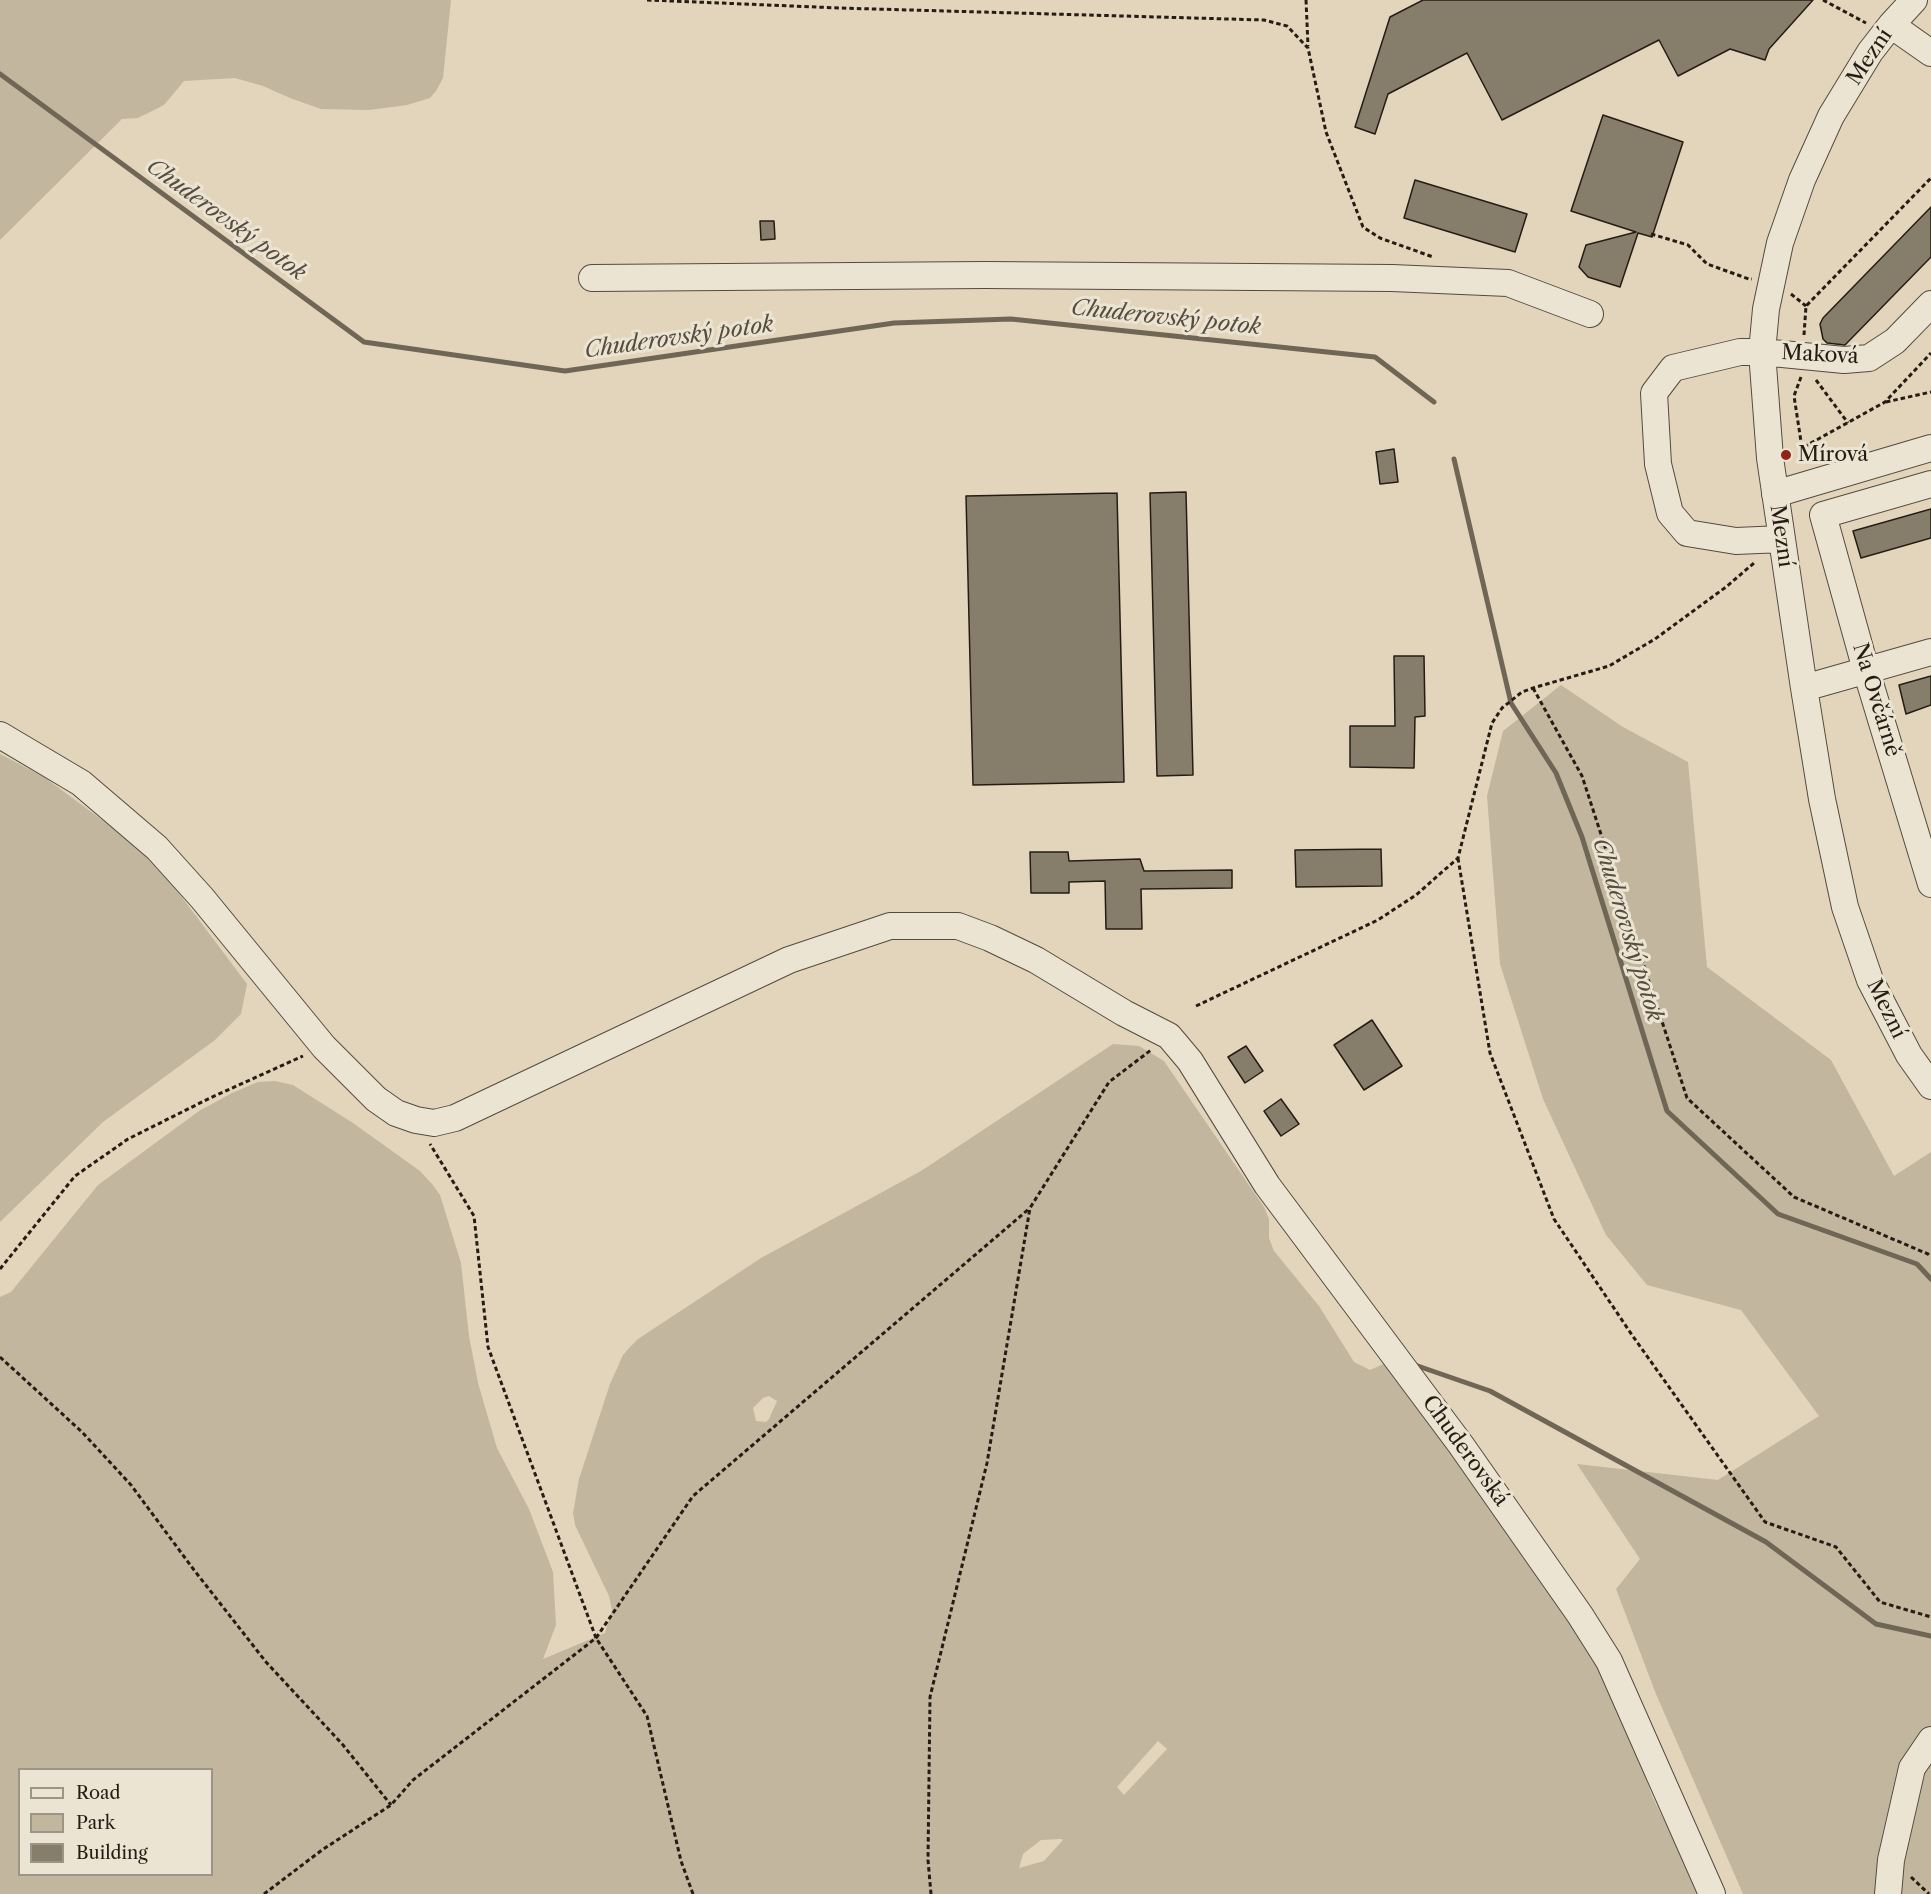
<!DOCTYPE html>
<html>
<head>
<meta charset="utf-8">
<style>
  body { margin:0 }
  #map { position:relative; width:1931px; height:1894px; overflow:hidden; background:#e2d5bb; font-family:"Libre Caslon Text",serif }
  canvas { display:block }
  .legend { position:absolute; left:18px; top:1768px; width:195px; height:108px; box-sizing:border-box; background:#ece4d3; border:2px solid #9c9487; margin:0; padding:8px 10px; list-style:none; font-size:18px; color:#251d14 }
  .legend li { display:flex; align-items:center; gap:12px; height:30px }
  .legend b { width:30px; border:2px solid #9c9487 }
</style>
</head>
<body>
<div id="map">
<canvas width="1931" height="1894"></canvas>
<ul class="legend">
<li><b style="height:8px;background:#ece4d3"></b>Road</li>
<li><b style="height:16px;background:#c2b69f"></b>Park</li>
<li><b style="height:16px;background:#877d6b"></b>Building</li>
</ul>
</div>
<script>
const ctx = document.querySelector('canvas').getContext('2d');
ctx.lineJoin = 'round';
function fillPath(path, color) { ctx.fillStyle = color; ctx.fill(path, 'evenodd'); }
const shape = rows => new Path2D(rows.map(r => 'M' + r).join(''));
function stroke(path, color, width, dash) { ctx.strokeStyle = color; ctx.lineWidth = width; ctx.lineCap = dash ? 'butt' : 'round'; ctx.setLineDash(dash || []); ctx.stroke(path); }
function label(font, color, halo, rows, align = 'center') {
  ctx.font = font + ' "Libre Caslon Text",serif'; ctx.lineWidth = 6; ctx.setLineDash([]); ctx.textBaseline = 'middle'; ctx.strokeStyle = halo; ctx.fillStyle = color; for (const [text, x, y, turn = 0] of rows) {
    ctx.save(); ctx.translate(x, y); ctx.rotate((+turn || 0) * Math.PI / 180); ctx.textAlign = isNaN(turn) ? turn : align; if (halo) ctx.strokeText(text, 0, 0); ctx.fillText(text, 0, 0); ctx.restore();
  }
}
fillPath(shape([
  [0,0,451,0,443,78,436,91,430,98,407,105,369,110,321,109,290,98,263,86,235,78,184,81,164,105,138,118,122,119,0,240],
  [1561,685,1623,727,1688,762,1707,967,1831,1060,1894,1176,1931,1152,1931,1894,1743,1894,1656,1694,1616,1589,1640,1559,1577,1464,1718,1480,1819,1416,1741,1310,1647,1285,1606,1235,1543,1099,1500,964,1487,796,1503,731],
  [0,754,44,777,151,856,247,984,241,1014,215,1040,103,1122,0,1222],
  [1113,1044,1139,1046,1164,1061,1264,1207,1269,1219,1269,1238,1274,1251,1319,1306,1354,1362,1370,1370,1388,1362,1497,1518,1580,1624,1632,1739,1652,1796,1701,1894,0,1894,0,1297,11,1292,98,1185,199,1111,232,1093,258,1082,275,1081,293,1085,353,1123,420,1171,432,1184,440,1195,461,1263,469,1336,478,1383,497,1448,529,1509,553,1572,556,1625,543,1659,605,1633,612,1610,609,1596,575,1525,573,1513,579,1479,610,1384,623,1355,630,1347,638,1339,761,1258,921,1171],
  [769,1396,777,1401,769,1419,766,1422,756,1421,753,1408,763,1398],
  [1158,1741,1167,1749,1124,1795,1117,1787],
  [20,1770,212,1770,212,1874,20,1874],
  [1061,1839,1063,1840,1044,1861,1019,1868,1023,1854,1041,1840]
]), '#c2b69f');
stroke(shape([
  [0,74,364,342,565,371,894,323,1011,319,1375,357,1434,402],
  [1454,459,1511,703,1556,773,1582,837,1667,1111,1778,1214,1917,1264,1931,1279],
  [1412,1364,1490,1391,1766,1542,1876,1624,1931,1636]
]), '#706656', 5);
const building = shape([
  [1423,0,1813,0,1769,49,1765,60,1730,49,1678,76,1659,40,1502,120,1467,53,1388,94,1375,134,1355,127,1390,17,1423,0],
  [1603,115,1683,142,1652,237,1638,233,1620,287,1588,277,1579,267,1586,245,1636,232,1571,211,1603,115],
  [1415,180,1527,214,1515,252,1404,218,1415,180],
  [1931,207,1931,257,1845,345,1827,343,1823,339,1820,324,1823,318,1931,207],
  [760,221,774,221,775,239,761,240,760,221],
  [1394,449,1398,482,1380,484,1376,452,1394,449],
  [1186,492,1193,775,1157,776,1150,493,1186,492],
  [1117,493,1124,782,973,785,966,496,1117,493],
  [1931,509,1931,538,1861,558,1853,531,1931,509],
  [1394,656,1424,656,1425,716,1415,717,1414,768,1350,767,1350,726,1395,726,1394,656],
  [1931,676,1931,705,1906,714,1899,685,1931,676],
  [1381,849,1382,886,1296,887,1295,850,1381,849],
  [1030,852,1068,852,1069,861,1140,859,1144,871,1232,870,1232,888,1141,889,1142,929,1106,929,1105,881,1069,882,1069,893,1031,893,1030,852],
  [1372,1020,1402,1066,1364,1090,1334,1045,1372,1020],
  [1246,1046,1263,1071,1245,1083,1228,1057,1246,1046],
  [1281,1099,1299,1124,1281,1136,1264,1111,1281,1099]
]);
fillPath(building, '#877d6b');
stroke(building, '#251d14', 1.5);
const minor = shape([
  [1914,0,1891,25,1870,52,1831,116,1802,180,1780,243,1766,309,1762,352,1770,458,1804,688,1822,799,1845,907,1870,980,1909,1055,1931,1086],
  [1891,25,1931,53],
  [592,278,985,275,1392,278,1508,283,1590,314],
  [1931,484,1823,515,1866,670,1931,884],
  [1775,494,1931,448],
  [1782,539,1736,541,1687,533,1670,513,1658,464,1654,393,1673,368,1740,352,1762,352,1844,360,1869,358,1895,341,1931,304],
  [1804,688,1931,652],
  [0,735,81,783,157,848,202,898,324,1047,376,1099,396,1113,416,1120,434,1123,455,1118,789,960,890,926,958,926,990,938,1036,960,1124,1013,1169,1036,1190,1061,1267,1185,1461,1445,1580,1615,1609,1661,1712,1894],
  [1888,1894,1891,1860,1912,1768,1931,1740]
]);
stroke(minor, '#544b3e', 28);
stroke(shape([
  [647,0,839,8,1264,20,1287,26,1308,48,1326,132,1363,227,1380,238,1433,257],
  [1306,0,1308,46],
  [1823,0,1866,23],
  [1651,234,1688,245,1707,264,1749,279,1752,279],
  [1791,294,1806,306],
  [1804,335,1806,306,1931,178],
  [1801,377,1794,396,1802,448,1885,402,1931,353],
  [1816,380,1848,423],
  [1886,402,1931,392],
  [1533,688,1582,776,1687,1098,1794,1197,1928,1254,1931,1257],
  [1458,858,1490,1053,1554,1219,1632,1335,1765,1522,1836,1547,1880,1602,1931,1617],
  [1196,1006,1378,920,1416,895,1458,858,1492,723,1502,708,1522,692,1533,688,1609,666,1655,639,1726,587,1754,563],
  [0,1269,75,1176,128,1139,210,1098,303,1056],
  [0,1357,82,1432,131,1485,194,1570,266,1662,343,1745,391,1805],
  [1911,1877,1929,1894],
  [264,1894,322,1850,391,1805,413,1780,596,1638,488,1347,474,1216,430,1144],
  [693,1894,681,1861,647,1716,596,1638,693,1496,1030,1208],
  [931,1894,928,1860,930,1697,987,1463,1030,1208,1109,1082,1151,1050]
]), '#251d14', 3, [4.5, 3]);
stroke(minor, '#ece4d3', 26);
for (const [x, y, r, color] of [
  [1786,455,6,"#8f2418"]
]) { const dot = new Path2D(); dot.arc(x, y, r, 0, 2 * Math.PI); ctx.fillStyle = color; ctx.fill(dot); stroke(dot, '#ece4d3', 2); }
label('21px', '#251d14', '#ece4d3', [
  ["Mezní",1870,57,-56],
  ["Maková",1820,355,3],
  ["Mezní",1781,536,82],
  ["Na Ovčárně",1876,700,73],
  ["Mezní",1886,1009,64],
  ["Chuderovská",1465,1451,54]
]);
label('21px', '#251d14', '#ece4d3', [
  ["Mírová",1798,455]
], 'left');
label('italic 22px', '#574d40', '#ece4d3', [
  ["Chuderovský potok",226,220,36],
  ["Chuderovský potok",1166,318,6],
  ["Chuderovský potok",679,338,-8],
  ["Chuderovský potok",1627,930,73]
]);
</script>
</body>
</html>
